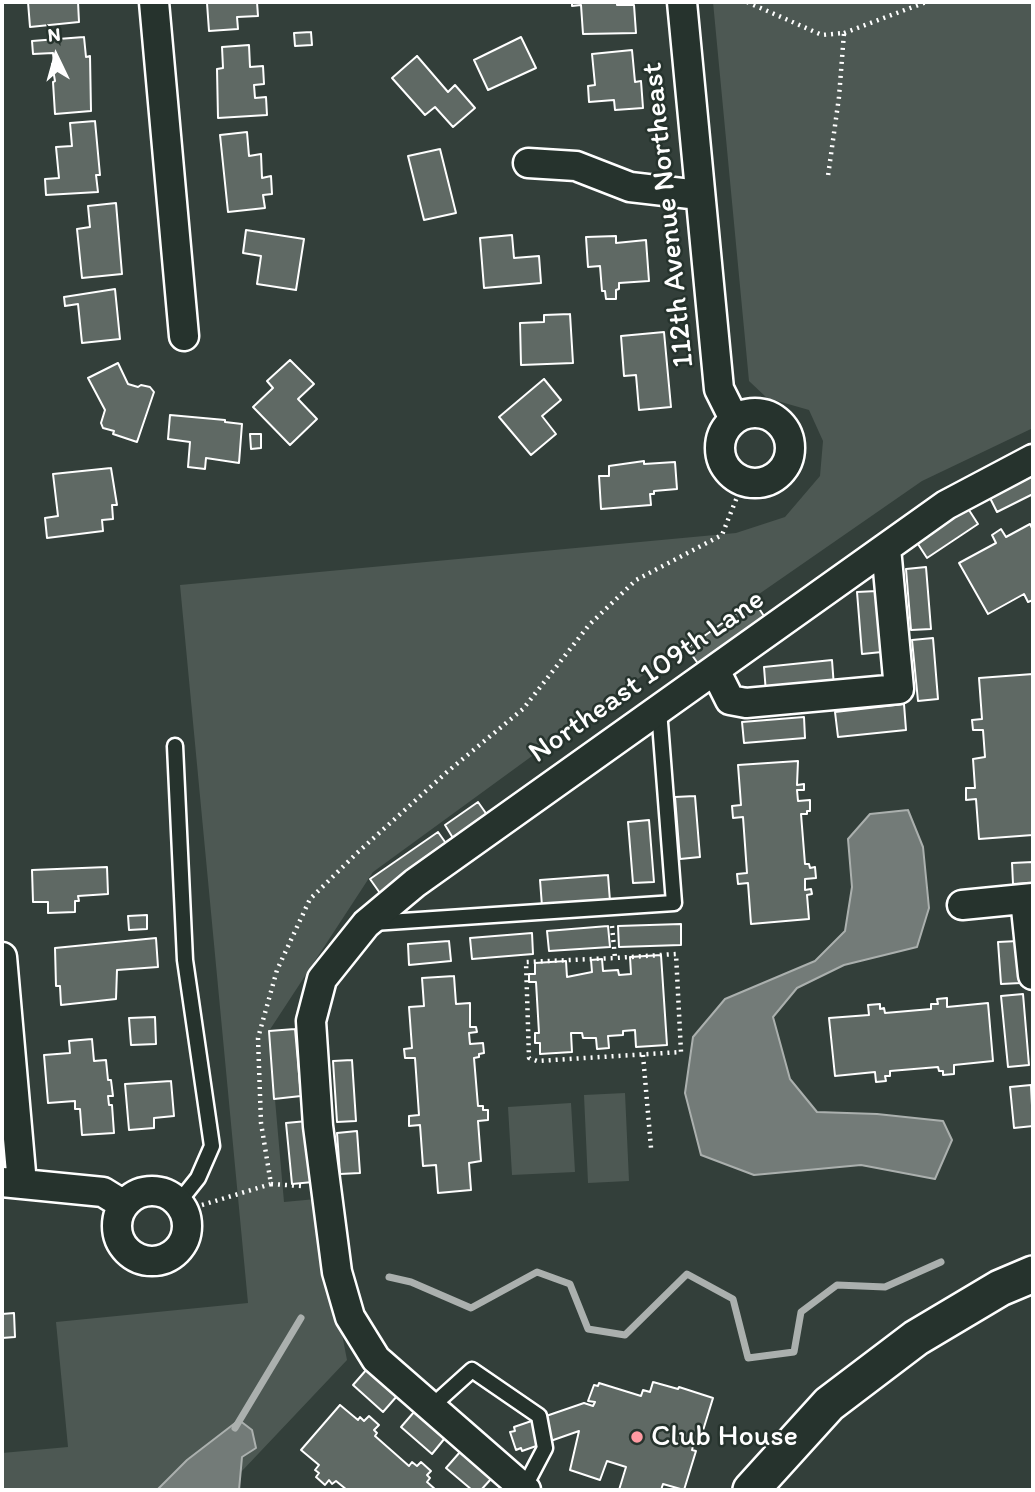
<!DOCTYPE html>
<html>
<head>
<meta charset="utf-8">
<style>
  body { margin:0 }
  #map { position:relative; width:1035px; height:1492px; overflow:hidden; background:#333f3a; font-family:Itim,sans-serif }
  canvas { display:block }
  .frame { position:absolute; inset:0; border:4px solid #fff; pointer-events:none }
  .north { position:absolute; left:21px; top:21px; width:70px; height:70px; -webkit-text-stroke:5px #26332d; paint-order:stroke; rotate:355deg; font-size:19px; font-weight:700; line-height:28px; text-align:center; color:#fff }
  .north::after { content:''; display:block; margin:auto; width:24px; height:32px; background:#fff; clip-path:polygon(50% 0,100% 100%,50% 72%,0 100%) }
</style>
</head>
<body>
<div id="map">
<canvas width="1035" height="1492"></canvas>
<div class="frame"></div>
<div class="north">N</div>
</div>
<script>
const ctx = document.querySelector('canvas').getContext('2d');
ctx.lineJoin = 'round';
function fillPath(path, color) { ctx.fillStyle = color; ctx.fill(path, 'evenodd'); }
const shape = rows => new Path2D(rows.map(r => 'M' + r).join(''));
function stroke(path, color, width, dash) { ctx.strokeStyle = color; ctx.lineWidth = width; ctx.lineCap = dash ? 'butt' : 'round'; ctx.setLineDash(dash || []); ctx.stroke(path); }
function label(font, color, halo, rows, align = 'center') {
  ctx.font = font + ' Itim,sans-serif'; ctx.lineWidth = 5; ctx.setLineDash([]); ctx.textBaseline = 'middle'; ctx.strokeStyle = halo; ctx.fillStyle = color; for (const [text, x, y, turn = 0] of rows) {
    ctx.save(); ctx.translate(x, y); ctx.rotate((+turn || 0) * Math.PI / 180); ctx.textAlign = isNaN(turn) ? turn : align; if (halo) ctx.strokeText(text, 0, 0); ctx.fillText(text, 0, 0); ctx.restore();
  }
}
fillPath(shape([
  [713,2,1033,2,1033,428,922,481,661,662,373,872,269,1031,284,1202,316,1199,347,1360,224,1490,2,1490,2,1453,68,1447,56,1322,248,1303,180,585,736,533,785,517,820,476,823,441,809,410,767,398,749,381],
  [625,1093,629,1181,588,1183,584,1095],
  [571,1103,575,1172,512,1175,508,1107]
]), '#4d5853');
const water = shape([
  [908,810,923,847,929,908,917,947,844,965,797,988,773,1017,790,1079,817,1112,877,1114,943,1121,952,1140,935,1179,861,1165,754,1175,701,1155,685,1093,693,1037,725,999,815,961,845,931,852,887,848,839,870,814,908,810],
  [239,1420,252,1430,256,1448,242,1457,239,1490,157,1490,187,1460,239,1420]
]);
fillPath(water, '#737b78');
stroke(water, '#abb0ae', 2);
stroke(shape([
  [389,1277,411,1282,471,1308,537,1272,570,1284,588,1329,625,1335,687,1274,733,1299,748,1358,794,1352,801,1312,837,1285,885,1287,941,1262],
  [235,1428,301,1318]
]), '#abb0ae', 7);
const building = shape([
  [28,2,78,2,79,22,30,27,28,2],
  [220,2,257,2,258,16,237,17,238,29,209,31,207,3,220,2],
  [572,2,617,2,617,5,634,5,636,33,583,34,581,5,572,6,572,2],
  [311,32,312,45,295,46,294,33,311,32],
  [84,37,86,57,90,56,91,111,55,114,53,82,55,81,52,64,54,64,53,53,33,54,32,41,84,37],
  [521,37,536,68,488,90,474,60,521,37],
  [249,45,250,67,263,66,264,84,254,85,255,98,266,97,267,115,218,118,217,69,223,68,222,47,249,45],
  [632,50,635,82,641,81,643,108,615,110,614,100,589,102,588,86,595,85,592,54,632,50],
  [417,56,448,92,455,85,475,108,453,127,435,107,425,115,392,78,417,56],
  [95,121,100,175,96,175,98,192,46,195,45,179,59,178,56,147,72,146,70,123,95,121],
  [247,132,249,156,261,154,262,178,271,176,272,194,263,195,265,208,228,212,220,135,247,132],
  [440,149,456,213,424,220,408,156,440,149],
  [116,203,122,274,82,278,77,229,90,227,88,206,116,203],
  [246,230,304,239,296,290,257,284,261,256,243,253,246,230],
  [512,235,514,258,539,256,541,283,484,288,480,238,512,235],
  [616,236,616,243,646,240,649,281,619,283,619,289,616,290,616,299,606,299,605,291,602,291,600,266,588,267,586,237,616,236],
  [115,289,120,339,82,343,78,304,65,306,64,297,115,289],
  [570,314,573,363,521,365,520,323,544,322,544,315,570,314],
  [664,332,671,407,639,410,636,375,624,376,621,336,664,332],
  [290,360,314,384,298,399,317,419,290,445,253,407,273,388,267,381,290,360],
  [118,363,128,384,138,387,141,385,150,387,154,392,137,442,113,434,114,431,103,428,101,423,105,410,88,378,118,363],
  [544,379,561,400,542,416,556,434,531,455,499,417,544,379],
  [170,415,225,420,225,422,242,424,239,463,206,458,205,469,188,467,190,442,168,439,170,415],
  [250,434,261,434,261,448,251,449,250,434],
  [644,461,644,464,675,462,677,489,654,491,654,494,650,494,651,505,601,509,599,476,609,476,609,466,644,461],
  [111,468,117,505,112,505,113,519,102,520,103,531,47,538,45,518,58,516,53,474,111,468],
  [1033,471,1033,494,997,512,988,494,1033,471],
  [967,507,978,524,927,558,916,541,967,507],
  [1030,524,1033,530,1033,600,1028,602,1024,594,988,614,959,563,996,543,992,535,1001,529,1006,537,1030,524],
  [926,567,931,629,911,630,906,569,926,567],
  [877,591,882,652,862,654,857,592,877,591],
  [754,601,766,619,699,665,687,648,754,601],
  [933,638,938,699,918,701,912,640,933,638],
  [832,660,834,687,766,693,764,667,832,660],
  [1033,674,1033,835,979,839,976,799,966,800,966,788,975,788,973,759,985,757,983,730,973,730,972,720,982,719,979,678,1033,674],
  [904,704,906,730,838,737,835,712,904,704],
  [804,717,805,738,744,743,742,722,804,717],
  [798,761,797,785,804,784,804,790,797,790,798,801,810,800,810,811,807,811,807,814,801,814,805,864,809,864,810,868,815,867,816,878,805,879,805,890,811,889,812,894,807,895,809,919,751,924,748,883,738,884,737,874,747,873,743,817,733,818,732,806,741,805,738,765,798,761],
  [695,796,700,857,680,859,675,797,695,796],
  [478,802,490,819,456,843,445,825,478,802],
  [649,820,654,882,633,883,628,822,649,820],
  [438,832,450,849,382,896,370,879,438,832],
  [1033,862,1033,883,1013,884,1012,863,1033,862],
  [107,867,108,894,78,896,79,901,75,901,75,912,48,913,48,902,33,902,32,870,107,867],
  [608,875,610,901,542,906,540,880,608,875],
  [147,915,147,929,129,930,128,916,147,915],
  [681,924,681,945,619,947,618,926,681,924],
  [608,926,610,947,549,951,547,931,608,926],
  [532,933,533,954,472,959,470,938,532,933],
  [156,938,158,967,117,970,116,999,61,1005,60,986,56,986,55,948,156,938],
  [449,941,451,961,409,965,408,944,449,941],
  [1018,941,1021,983,1001,984,998,942,1018,941],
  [661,955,667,1045,636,1047,635,1030,623,1031,623,1035,608,1036,609,1048,597,1049,596,1038,583,1038,582,1033,571,1033,572,1052,540,1054,540,1043,535,1043,535,1033,539,1033,536,982,529,982,529,974,535,974,535,963,566,961,567,977,592,972,591,960,602,959,603,971,618,970,619,975,631,974,630,957,661,955],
  [454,976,456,1004,470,1003,470,1027,476,1027,477,1032,469,1033,470,1044,483,1043,484,1053,479,1054,479,1057,474,1058,478,1106,483,1106,483,1110,488,1110,488,1120,478,1121,481,1161,469,1163,471,1190,438,1193,436,1165,423,1166,420,1125,409,1126,409,1116,419,1115,415,1058,405,1058,404,1049,412,1048,409,1007,424,1006,422,978,454,976],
  [1023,994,1029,1065,1008,1067,1001,996,1023,994],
  [947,998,947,1007,988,1003,993,1061,954,1065,954,1074,943,1075,943,1071,939,1071,938,1067,890,1071,890,1076,885,1076,886,1081,876,1082,875,1072,835,1076,829,1018,869,1015,868,1005,880,1004,880,1009,884,1008,885,1013,931,1009,931,1004,938,1004,937,999,947,998],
  [155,1017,156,1044,131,1045,129,1018,155,1017],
  [295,1029,301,1096,274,1099,269,1031,295,1029],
  [92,1039,94,1061,106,1060,108,1080,111,1080,113,1096,108,1096,109,1105,112,1105,114,1133,82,1135,80,1109,75,1109,75,1101,48,1103,44,1055,70,1053,69,1041,92,1039],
  [352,1060,356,1121,337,1122,333,1061,352,1060],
  [171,1081,174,1116,154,1118,154,1128,129,1130,125,1084,171,1081],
  [1031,1085,1033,1126,1014,1128,1010,1087,1031,1085],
  [307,1121,313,1182,292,1184,286,1123,307,1121],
  [357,1131,360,1173,340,1174,337,1133,357,1131],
  [14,1313,15,1337,2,1338,2,1314,14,1313],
  [367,1369,397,1396,383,1412,353,1385,367,1369],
  [653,1382,678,1389,679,1387,713,1398,701,1437,696,1436,692,1450,696,1451,684,1490,663,1484,661,1490,619,1490,626,1467,607,1461,600,1480,570,1470,579,1431,522,1451,521,1448,516,1450,510,1432,515,1431,514,1427,584,1403,593,1406,595,1402,588,1401,594,1385,598,1386,599,1383,641,1396,643,1390,650,1392,653,1382],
  [340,1405,358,1420,360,1417,364,1421,369,1416,379,1425,374,1430,377,1433,375,1436,409,1466,412,1462,417,1466,421,1462,431,1471,427,1475,430,1478,427,1482,436,1490,347,1490,336,1481,332,1484,329,1480,325,1485,316,1477,319,1473,315,1470,319,1465,301,1450,340,1405],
  [414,1412,445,1438,432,1454,401,1427,414,1412],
  [460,1452,491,1479,481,1490,472,1490,446,1468,460,1452]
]);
fillPath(building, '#5f6964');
stroke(building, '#fff', 2);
const service = shape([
  [175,746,185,960,212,1146,198,1178,178,1203],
  [373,923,674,903,659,710],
  [431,1407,472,1370,539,1416,545,1448,523,1490]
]);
const minor = shape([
  [154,2,184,336],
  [682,2,719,389,734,419],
  [528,163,576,166,630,187,699,195],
  '720 448a35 35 0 1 1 70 0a35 35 0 1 1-70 0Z',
  [715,670,730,700,746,703,899,689,886,548],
  [1025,899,1033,975],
  [962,905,1033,898],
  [2,957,22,1184],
  [2,1182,103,1192,124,1205],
  '117 1226a35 35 0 1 1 70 0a35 35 0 1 1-70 0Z',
  [526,1490,376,1359,350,1317,337,1272,318,1126,311,1021,322,979,366,924,415,883,946,505,1033,459]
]);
const tertiary = shape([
  [751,1490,829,1404,916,1338,1000,1288,1033,1274]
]);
stroke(service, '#fff', 19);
stroke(minor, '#fff', 33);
stroke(tertiary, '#fff', 40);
stroke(shape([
  [747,2,822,35,844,33,839,97,828,176],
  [844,33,926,2],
  [612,926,615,958,676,954,681,1052,537,1061,529,1058,526,962,615,958],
  [643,1055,651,1148],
  [271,1184,301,1186],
  [202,1205,271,1184,261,1123,258,1038,277,970,310,899,357,853,447,772,523,709,589,625,636,580,722,535,743,482]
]), '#fff', 4.5, [2, 5]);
stroke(service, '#26332d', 14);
stroke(minor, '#26332d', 28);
stroke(tertiary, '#26332d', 35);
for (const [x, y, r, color] of [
  [637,1437,7,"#ff9aa2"]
]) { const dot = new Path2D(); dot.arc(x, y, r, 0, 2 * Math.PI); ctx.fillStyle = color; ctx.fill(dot); stroke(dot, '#26332d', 2.5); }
label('30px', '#fff', '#26332d', [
  ["112th Avenue Northeast",669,215,-96],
  ["Northeast 109th Lane",647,677,-35]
]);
label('30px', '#fff', '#26332d', [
  ["Club House",651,1437]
], 'left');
</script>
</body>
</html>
